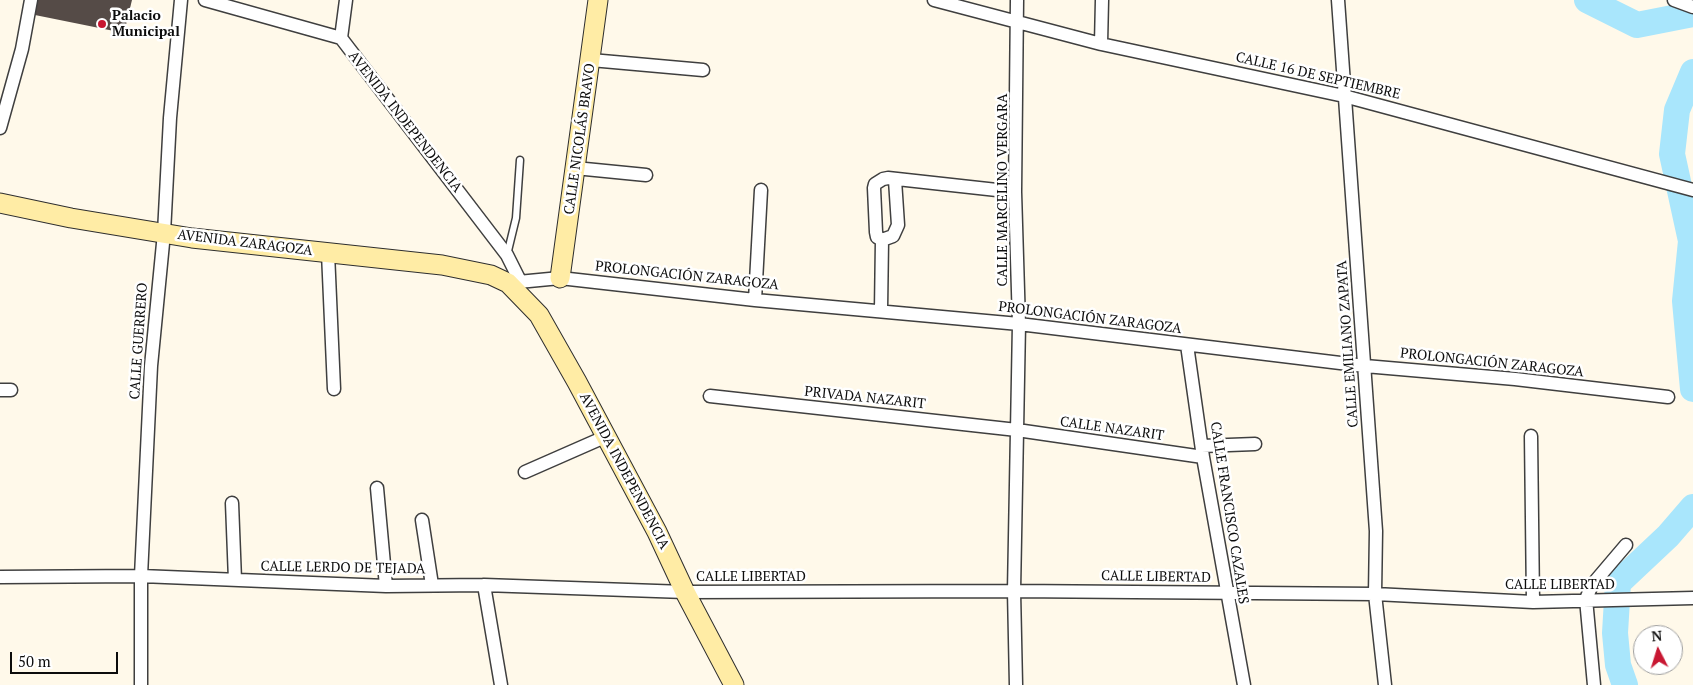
<!DOCTYPE html>
<html>
<head>
<meta charset="utf-8">
<style>
  body { margin:0 }
  #map { position:relative; width:1693px; height:685px; overflow:hidden; background:#fff9ea; font-family:"PT Serif",serif }
  canvas { display:block }
  .north { position:absolute; left:1633px; top:625px; width:50px; height:50px; box-sizing:border-box; background:#fff; border:1px solid #9e9e9e; border-radius:50%; rotate:355deg; font-size:14px; font-weight:700; line-height:20px; text-align:center; color:#0c0c0c }
  .north::after { content:''; display:block; margin:auto; width:18px; height:22px; background:#c81732; clip-path:polygon(50% 0,100% 100%,50% 72%,0 100%) }
  .scale { position:absolute; left:10px; top:652px; width:108px; height:22px; box-sizing:border-box; border:2px solid #0c0c0c; border-top:0; padding-left:6px; font-size:15px; line-height:18px; white-space:nowrap; color:#0c0c0c; -webkit-text-stroke:4px #fff; paint-order:stroke }
</style>
</head>
<body>
<div id="map">
<canvas width="1693" height="685"></canvas>
<div class="north">N</div>
<div class="scale">50 m</div>
</div>
<script>
const ctx = document.querySelector('canvas').getContext('2d');
ctx.lineJoin = 'round';
const shape = rows => new Path2D(rows.map(r => 'M' + r).join(''));
function stroke(path, color, width, dash) { ctx.strokeStyle = color; ctx.lineWidth = width; ctx.lineCap = dash ? 'butt' : 'round'; ctx.setLineDash(dash || []); ctx.stroke(path); }
function fillPath(path, color) { ctx.fillStyle = color; ctx.fill(path, 'evenodd'); }
function label(font, color, halo, rows, align = 'center') {
  ctx.font = font + ' "PT Serif",serif'; ctx.lineWidth = 5; ctx.setLineDash([]); ctx.textBaseline = 'middle'; ctx.strokeStyle = halo; ctx.fillStyle = color; for (const [text, x, y, turn = 0] of rows) {
    ctx.save(); ctx.translate(x, y); ctx.rotate((+turn || 0) * Math.PI / 180); ctx.textAlign = isNaN(turn) ? turn : align; if (halo) ctx.strokeText(text, 0, 0); ctx.fillText(text, 0, 0); ctx.restore();
  }
}
stroke(shape([
  [1587,0,1637,25,1693,14],
  [1693,72,1677,110,1672,154,1691,241,1685,301,1693,389],
  [1625,685,1618,665,1615,633,1618,583,1668,536,1693,507]
]), '#a9e6fc', 26);
fillPath(shape([
  [34,0,132,0,124,33,30,14]
]), '#554b47');
const service = shape([
  [507,255,516,218,520,160]
]);
const minor = shape([
  [205,0,341,38],
  [934,0,1101,44,1344,96,1693,190],
  [1338,0,1376,531,1375,594,1385,685],
  [1674,0,1693,7],
  [341,38,507,255,520,281],
  [341,38,346,0],
  [1101,44,1102,0],
  [591,60,703,70],
  [0,128,22,49,31,0],
  [575,168,646,175],
  [895,180,898,225,893,236,882,240,877,237,876,232,874,188,875,184,883,179,888,178,1015,192],
  [328,253,334,389],
  [508,283,560,278,755,300,1019,324,1365,366,1515,379,1668,397],
  [755,300,761,190],
  [881,310,882,240],
  [1187,345,1203,457,1244,685],
  [0,390,11,390],
  [710,396,1017,430,1203,457],
  [1531,436,1533,602],
  [1202,446,1255,444],
  [525,472,607,436],
  [377,488,386,586],
  [232,503,235,580],
  [422,520,432,585],
  [0,577,141,576,386,586,484,585,685,592,1014,591,1375,594,1533,602,1693,598],
  [484,585,501,685],
  [141,685,141,576,151,366,164,233,170,118,181,0],
  [1016,685,1014,591,1019,324,1015,192,1017,0],
  [1594,685,1586,599,1592,585,1626,545]
]);
const secondary = shape([
  [0,203,71,218,192,238,442,265,491,275,508,283,539,315,577,382,657,532,685,592,734,685],
  [560,278,598,0]
]);
stroke(service, '#3f3f3f', 9);
stroke(minor, '#3f3f3f', 15);
stroke(secondary, '#2e2e2e', 21);
stroke(service, '#fff', 6);
stroke(minor, '#fff', 12);
stroke(secondary, '#ffeca5', 19);
for (const [x, y, r, color] of [
  [102,24,5,"#c81732"]
]) { const dot = new Path2D(); dot.arc(x, y, r, 0, 2 * Math.PI); ctx.fillStyle = color; ctx.fill(dot); stroke(dot, '#fff', 2); }
label('bold 14px', '#0c0c0c', '#fff', [
  ["Palacio",112,16],
  ["Municipal",112,32]
], 'left');
label('14px', '#0c0c0c', '#fff', [
  ["CALLE 16 DE SEPTIEMBRE",1318,76,13],
  ["AVENIDA INDEPENDENCIA",405,122,52],
  ["CALLE NICOLÁS BRAVO",580,139,-82],
  ["CALLE MARCELINO VERGARA",1003,190,-90],
  ["AVENIDA ZARAGOZA",245,243,7],
  ["PROLONGACIÓN ZARAGOZA",687,276,6],
  ["PROLONGACIÓN ZARAGOZA",1090,318,7],
  ["CALLE GUERRERO",139,341,-86],
  ["CALLE EMILIANO ZAPATA",1348,344,-94],
  ["PROLONGACIÓN ZARAGOZA",1492,363,6],
  ["PRIVADA NAZARIT",865,398,6],
  ["CALLE NAZARIT",1112,429,8],
  ["AVENIDA INDEPENDENCIA",624,471,62],
  ["CALLE FRANCISCO CAZALES",1229,513,81],
  ["CALLE LERDO DE TEJADA",343,568,1],
  ["CALLE LIBERTAD",751,577],
  ["CALLE LIBERTAD",1156,577,1],
  ["CALLE LIBERTAD",1560,585]
]);
</script>
</body>
</html>
